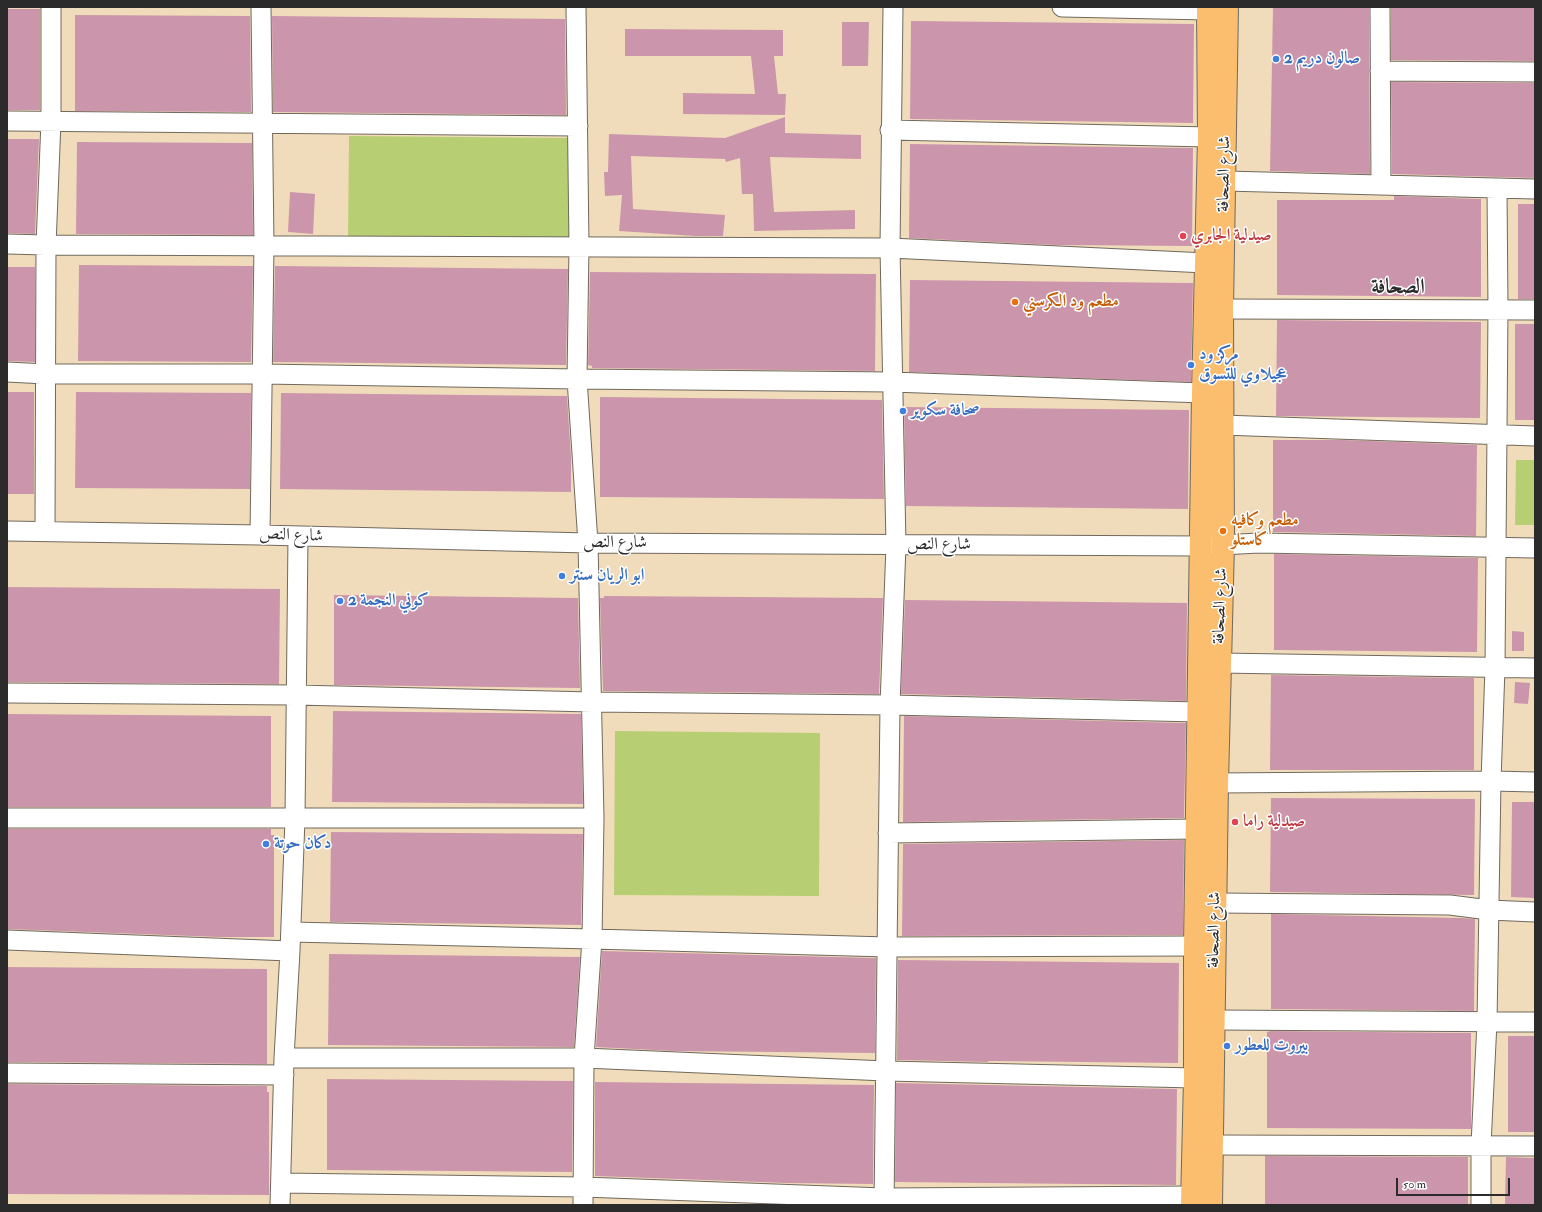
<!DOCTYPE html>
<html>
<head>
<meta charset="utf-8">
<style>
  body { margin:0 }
  #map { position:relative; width:1542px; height:1212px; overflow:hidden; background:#f0dcbb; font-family:"IM FELL Double Pica",serif }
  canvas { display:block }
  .frame { position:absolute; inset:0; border:8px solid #2b2b2b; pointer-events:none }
  .scale { position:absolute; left:1396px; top:1178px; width:114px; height:18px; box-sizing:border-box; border:2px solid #2b2b2b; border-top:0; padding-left:5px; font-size:12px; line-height:14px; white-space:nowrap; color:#2b2b2b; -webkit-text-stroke:3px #fff; paint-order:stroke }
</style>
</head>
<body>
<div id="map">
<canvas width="1542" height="1212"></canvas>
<div class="frame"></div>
<div class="scale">50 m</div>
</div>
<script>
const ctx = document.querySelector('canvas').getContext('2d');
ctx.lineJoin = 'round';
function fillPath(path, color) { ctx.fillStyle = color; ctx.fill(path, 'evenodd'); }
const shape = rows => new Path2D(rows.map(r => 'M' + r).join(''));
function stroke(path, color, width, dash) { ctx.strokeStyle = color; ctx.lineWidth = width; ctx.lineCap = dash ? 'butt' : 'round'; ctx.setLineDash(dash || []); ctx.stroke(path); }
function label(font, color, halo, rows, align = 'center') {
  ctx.font = font + ' "IM FELL Double Pica",Amiri,serif'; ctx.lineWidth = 3; ctx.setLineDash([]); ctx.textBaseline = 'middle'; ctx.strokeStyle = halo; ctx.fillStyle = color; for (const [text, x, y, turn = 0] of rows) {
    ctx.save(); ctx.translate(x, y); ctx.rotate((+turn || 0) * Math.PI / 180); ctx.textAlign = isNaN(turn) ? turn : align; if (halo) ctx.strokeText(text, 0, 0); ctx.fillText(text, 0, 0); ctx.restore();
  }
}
fillPath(shape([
  [349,136,572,138,571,242,348,239],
  [1516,460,1535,460,1535,525,1515,525],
  [615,731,820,733,819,896,614,895]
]), '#b8ce72');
fillPath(shape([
  [1273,7,1369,7,1370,174,1270,171],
  [1391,7,1535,7,1535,61,1391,60],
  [7,9,40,9,40,110,7,110],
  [75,15,250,16,251,112,75,111],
  [272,16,565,19,566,115,273,112],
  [911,21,1194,24,1193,123,910,119],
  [842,22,869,22,868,66,842,66],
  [625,29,783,30,783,56,774,56,778,94,786,94,785,115,683,114,683,93,755,94,751,56,625,56],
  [1391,82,1535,83,1535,178,1392,174],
  [785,117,785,133,861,135,861,159,770,157,774,212,855,210,855,229,754,231,753,194,742,194,740,158,726,162,725,159,631,156,633,209,725,215,723,236,695,236,619,231,622,195,605,196,604,172,608,172,609,134,725,138],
  [7,139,39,139,35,234,7,233],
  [77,142,252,143,253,235,76,234],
  [910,144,1193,148,1192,246,1055,245,909,238],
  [290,192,315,194,313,234,288,232],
  [1394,196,1481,199,1481,297,1277,295,1277,200,1394,200],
  [1518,204,1535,204,1535,299,1518,299],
  [79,265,253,266,251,362,78,361],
  [275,266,568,269,566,365,273,362],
  [7,267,35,267,35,362,7,361],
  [590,272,876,274,875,371,592,368,592,366,588,365],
  [910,280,1193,283,1191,382,909,372],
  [1277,320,1481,322,1480,418,1276,416],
  [1515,324,1535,324,1535,420,1515,420],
  [7,392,34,392,34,494,7,494],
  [76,392,251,393,250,489,75,488],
  [281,393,567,396,571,457,571,492,280,489],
  [600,397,882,400,884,499,600,497],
  [904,407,1189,410,1188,509,906,506],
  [1273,440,1344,440,1477,445,1476,536,1273,532],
  [1274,554,1478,558,1477,652,1274,650],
  [7,587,280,589,279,684,7,682],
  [334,595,578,598,580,688,334,685],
  [604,596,883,598,879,694,603,691,600,598,604,598],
  [905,600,1187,603,1186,701,901,694],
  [1512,631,1524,632,1524,651,1512,651],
  [1271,675,1474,678,1474,770,1270,770],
  [1515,682,1530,683,1528,704,1514,703],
  [333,711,581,714,583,804,332,802],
  [7,714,271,716,271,807,7,807],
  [904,716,1186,723,1184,818,903,822],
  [1271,798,1475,799,1474,895,1270,892],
  [1512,802,1535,802,1535,898,1511,897],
  [7,829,271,829,271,835,274,835,274,937,219,937,7,929],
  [331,832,583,834,581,925,330,922],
  [1184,840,1183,935,902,936,903,844],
  [1271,914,1462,918,1475,919,1474,1011,1271,1009],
  [602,951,876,958,875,1053,673,1051,596,1047],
  [329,954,580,957,574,1047,328,1045],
  [898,960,1179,963,1178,1063,988,1061,988,1062,897,1060],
  [7,967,267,969,267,1064,7,1062],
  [1271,1031,1471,1033,1471,1129,1267,1128,1267,1032],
  [1508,1036,1535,1036,1535,1132,1508,1132],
  [327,1079,573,1081,572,1172,327,1170],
  [595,1082,874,1085,873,1184,786,1183,595,1176],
  [896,1083,1177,1089,1176,1185,895,1182],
  [7,1084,267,1086,267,1092,269,1092,269,1195,7,1194],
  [1265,1156,1468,1157,1468,1205,1265,1205],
  [1506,1157,1535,1158,1535,1205,1505,1205]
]), '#cb96ab');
const minor = shape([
  [576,7,579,246,577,379,588,543,594,818,592,939,584,1058,583,1205],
  [1062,7,1208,10],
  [1380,7,1381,185],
  [1380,71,1535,72],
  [7,121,578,126],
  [890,130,1209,137],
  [1225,181,1535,189],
  [7,244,46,245,890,248,1206,263],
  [1222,309,1535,310],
  [7,372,46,374,262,374,577,379,892,382,1203,393],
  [1222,425,1535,436],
  [7,531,260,535,588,543,1202,546,1259,543,1535,548],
  [45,531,46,245,51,121,51,7],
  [260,535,264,245,261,7],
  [1219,663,1535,668],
  [7,693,296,695,592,702,890,705,1199,712],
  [1217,783,1491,781,1535,782],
  [7,818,594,818],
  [888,833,1197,829],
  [1215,903,1450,905,1489,910,1535,912],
  [291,932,592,939,888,947,1195,946],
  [7,940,290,951],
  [1214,1020,1535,1022],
  [284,1058,584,1058,886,1071,1195,1078],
  [7,1073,284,1075],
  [1213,1145,1535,1146],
  [281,1183,583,1187,884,1198,1192,1196],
  [280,1205,284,1058,290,951,295,819,298,536],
  [884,1205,890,705,896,545,890,248,893,7],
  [1481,1205,1481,1145,1487,1022,1491,781,1495,668,1498,309,1497,189]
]);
const major = shape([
  [1192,1205,1195,1078,1195,946,1203,393,1209,137,1208,7],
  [1211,1205,1217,783,1223,544,1222,309,1227,7]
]);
stroke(minor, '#70695d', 21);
stroke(major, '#70695d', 24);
stroke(minor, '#fff', 19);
stroke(major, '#fbbe6e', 22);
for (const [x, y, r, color] of [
  [1276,59,4,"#3f7fe0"],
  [1183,236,4,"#e0444e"],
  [1015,302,4,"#e8710a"],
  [1191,365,4,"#3f7fe0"],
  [903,411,4,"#3f7fe0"],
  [1223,531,4,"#e8710a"],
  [562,576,4,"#3f7fe0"],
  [340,601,4,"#3f7fe0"],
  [1235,822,4,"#e0444e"],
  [266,844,4,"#3f7fe0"],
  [1227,1046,4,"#3f7fe0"]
]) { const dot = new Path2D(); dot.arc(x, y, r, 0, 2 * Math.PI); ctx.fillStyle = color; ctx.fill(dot); stroke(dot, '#fff', 1.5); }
label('bold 17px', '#366cbe', '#fff', [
  ["صالون دريم 2",1284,59],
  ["مركز ود",1199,355],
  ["عجيلاوي للتسوق",1199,375],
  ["صحافة سكوير",911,411],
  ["ابو الريان سنتر",570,576],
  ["كوني النجمة 2",348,601],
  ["دكان حوتة",274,844],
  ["بيروت للعطور",1235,1046]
], 'left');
label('17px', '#2b2b2b', '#fff', [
  ["شارع الصحافة",1225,174,-89],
  ["شارع النص",291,536,2],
  ["شارع النص",615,543],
  ["شارع النص",939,545],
  ["شارع الصحافة",1221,606,-88],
  ["شارع الصحافة",1215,930,-89]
]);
label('bold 17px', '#be3a42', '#fff', [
  ["صيدلية الجابري",1191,236],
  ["صيدلية راما",1243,822]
], 'left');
label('bold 17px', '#c56008', '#fff', [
  ["مطعم ود الكرسني",1023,302],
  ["مطعم وكافيه",1231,521],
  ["كاستلو",1231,541]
], 'left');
label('bold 21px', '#2b2b2b', '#fff', [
  ["الصحافة",1398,288]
]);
</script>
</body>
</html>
